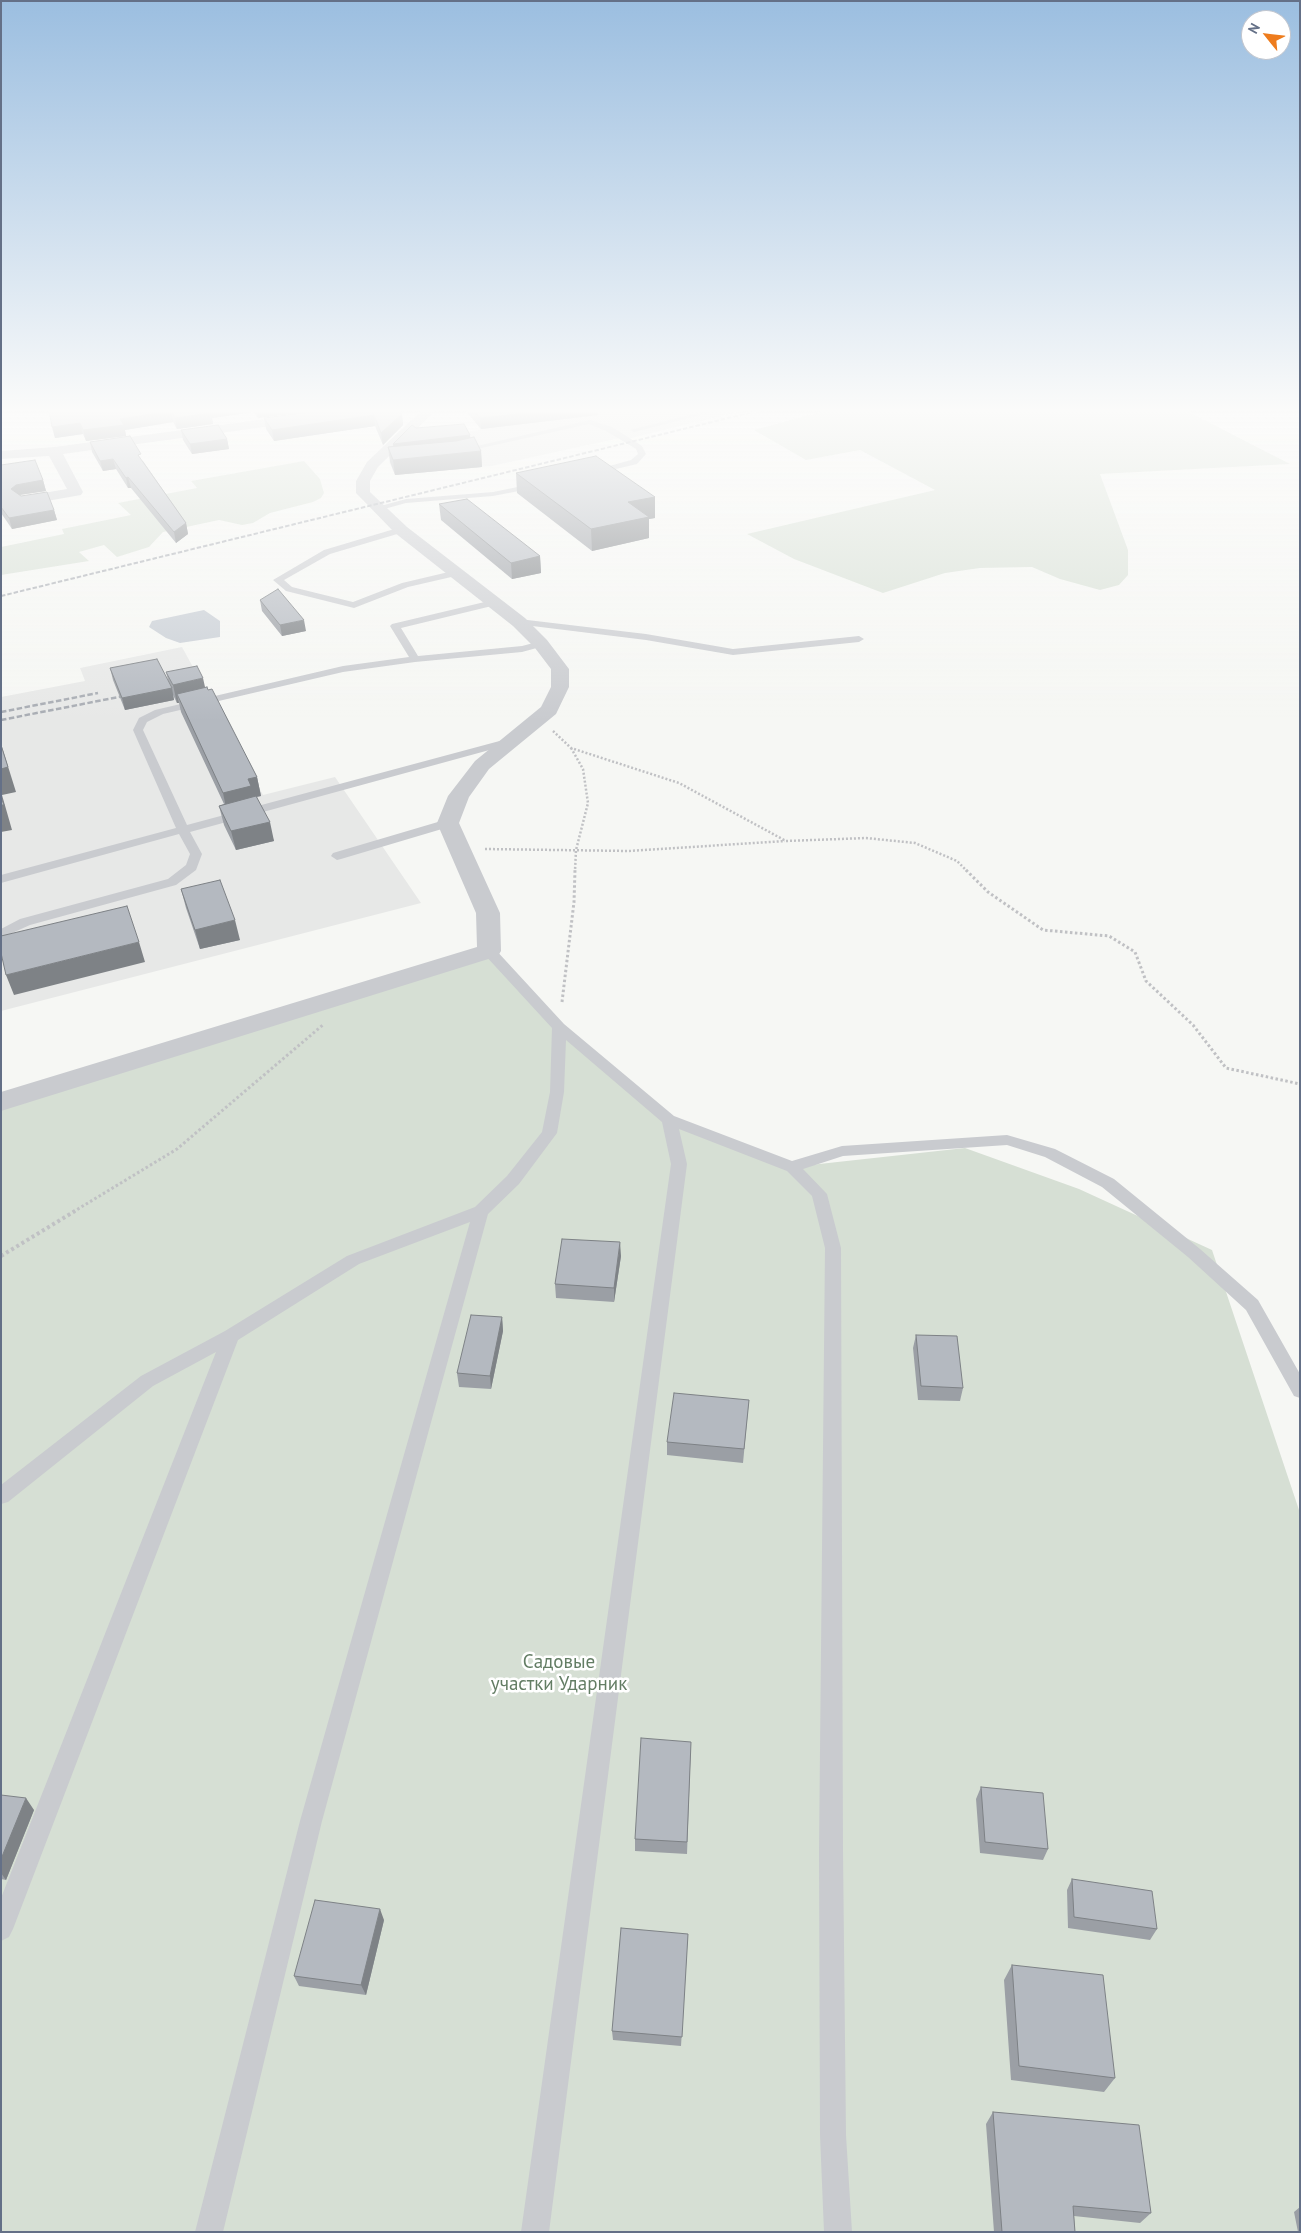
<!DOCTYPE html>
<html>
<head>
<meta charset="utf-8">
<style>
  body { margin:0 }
  #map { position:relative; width:1301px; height:2233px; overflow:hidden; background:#f6f7f4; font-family:"PT Sans",sans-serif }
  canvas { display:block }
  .frame { position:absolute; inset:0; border:2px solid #647087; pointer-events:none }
  .north { position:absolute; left:1241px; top:10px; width:50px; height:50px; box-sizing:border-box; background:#fff; border:1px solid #c1c6cf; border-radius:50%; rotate:299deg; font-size:14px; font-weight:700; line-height:20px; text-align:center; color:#647087 }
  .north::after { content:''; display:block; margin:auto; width:18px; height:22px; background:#ee7c1d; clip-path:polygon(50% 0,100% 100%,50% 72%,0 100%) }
</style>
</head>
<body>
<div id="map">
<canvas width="1301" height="2233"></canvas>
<div class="frame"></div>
<div class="north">N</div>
</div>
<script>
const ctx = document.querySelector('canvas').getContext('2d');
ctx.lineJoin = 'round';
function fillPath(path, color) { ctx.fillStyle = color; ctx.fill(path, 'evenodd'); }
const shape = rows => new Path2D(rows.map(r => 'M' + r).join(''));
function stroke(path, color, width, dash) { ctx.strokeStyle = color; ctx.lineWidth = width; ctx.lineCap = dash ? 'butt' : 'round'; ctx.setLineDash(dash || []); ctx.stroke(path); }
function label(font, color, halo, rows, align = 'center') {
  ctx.font = font + ' "PT Sans",sans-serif'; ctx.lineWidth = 5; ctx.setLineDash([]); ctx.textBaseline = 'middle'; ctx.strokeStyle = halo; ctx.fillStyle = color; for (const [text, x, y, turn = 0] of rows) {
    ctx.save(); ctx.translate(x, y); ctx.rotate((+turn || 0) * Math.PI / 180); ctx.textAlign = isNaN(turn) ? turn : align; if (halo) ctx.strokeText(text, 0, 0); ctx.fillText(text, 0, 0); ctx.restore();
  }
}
fillPath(shape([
  [472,409,749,409,627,439,625,437,492,466,395,474,389,462,404,441,480,430],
  [182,647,263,795,335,777,421,903,1,1011,1,697,85,681,80,668]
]), '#e7e8e7');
fillPath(shape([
  [832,409,1183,409,1290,464,1100,474,1128,550,1128,575,1119,585,1100,590,1060,579,1032,567,980,568,945,573,883,593,794,559,747,534,935,490,860,450,806,460,754,430],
  [304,461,320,479,324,493,321,498,313,502,270,513,253,523,242,525,219,520,163,532,149,547,117,557,104,545,79,552,89,561,1,575,1,547,64,534,62,529,131,515,118,503,197,488,191,481],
  [489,951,559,1027,669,1120,792,1167,965,1148,1079,1189,1212,1250,1300,1513,1300,2232,1,2232,1,1102]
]), '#d6dfd4');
fillPath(shape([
  [204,610,220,621,220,637,180,643,166,638,149,627,152,621]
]), '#c7cdd4');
stroke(shape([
  [553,731,571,748,679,783,786,841,866,838,915,843,957,861,967,871],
  [571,748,583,769,588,803,576,850,575,871],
  [485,849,629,851,785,841]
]), '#c0c1c4', 2.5, [2, 2]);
stroke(shape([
  [966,870,988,892,1043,930,1109,936,1135,952,1146,981,1193,1025,1226,1068,1300,1084],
  [562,1002,574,902,575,870],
  [73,1212,177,1149,324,1024]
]), '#c0c1c4', 3, [2.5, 2.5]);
stroke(shape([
  [1,1256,75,1211]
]), '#c0c1c4', 4, [3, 3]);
fillPath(shape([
  [713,409,725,409,634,432,630,430,713,409],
  [590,420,612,427,642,446,646,454,637,464,591,475,591,471,631,460,638,454,636,449,606,431,589,424,459,453,455,451,590,420],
  [537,483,540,483,540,487,493,496,406,503,377,511,373,508,406,499,493,492,537,483],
  [401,527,405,530,404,532,330,554,284,580,292,587,353,602,402,583,457,570,460,571,460,575,408,587,354,608,286,591,273,580,324,550,401,527],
  [493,600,498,603,496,605,401,628,418,656,522,646,541,641,546,644,544,646,522,652,415,662,343,672,163,714,147,722,143,730,187,825,507,739,515,739,515,743,190,832,202,854,196,870,176,885,30,925,1,938,1,929,20,919,168,879,186,865,190,854,179,834,1,883,1,875,176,828,133,730,139,718,155,710,343,666,409,657,390,626,392,624,493,600],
  [519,619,646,634,733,649,859,636,864,639,859,642,733,655,646,640,516,624,514,622,519,619],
  [448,819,454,823,452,826,341,859,337,860,331,856,333,853,448,819],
  [489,947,494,948,564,1024,674,1116,792,1161,842,1146,1007,1135,1055,1149,1114,1179,1200,1249,1258,1300,1300,1374,1300,1398,1294,1396,1246,1310,1188,1257,1102,1187,1045,1157,1007,1145,843,1156,803,1169,827,1194,841,1248,843,1851,846,2135,852,2232,824,2232,820,2135,819,1851,825,1248,812,1196,787,1171,679,1129,687,1164,549,2232,521,2232,671,1164,662,1122,566,1040,564,1092,557,1133,519,1184,488,1214,322,1821,223,2232,195,2232,300,1821,470,1222,359,1264,238,1340,13,1929,9,1937,1,1941,1,1898,216,1352,153,1386,8,1502,1,1504,1,1485,141,1376,225,1331,347,1256,475,1207,507,1176,542,1132,550,1092,552,1028,484,954,482,951,484,948,489,947]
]), '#c9cbcf');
fillPath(shape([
  [342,409,376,409,369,413,63,454,83,492,81,495,24,505,19,503,16,500,19,497,67,489,49,456,1,459,1,451,54,447,342,409],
  [423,409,437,409,378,467,370,481,370,492,407,527,525,618,547,640,569,669,569,687,556,714,489,769,469,797,459,823,500,913,501,951,498,956,1,1111,1,1092,477,947,476,913,437,823,448,796,475,761,541,707,551,687,551,669,535,648,513,626,395,533,356,493,356,481,367,462,423,409]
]), '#c9cbcf');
stroke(shape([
  [1,596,765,409]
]), '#a8acb3', 2, [4.5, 2]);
stroke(shape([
  [1,712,98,693],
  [1,720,134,694]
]), '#a8acb3', 2.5, [5.5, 2.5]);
fillPath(shape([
  [49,409,330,409,258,418,254,412,212,418,213,424,177,429,173,422,125,430,126,436,86,441,83,434,55,438],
  [464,409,598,409,598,415,481,429],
  [402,414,403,425,383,445,375,426,274,441,266,429,264,418],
  [416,428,470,438,481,451,482,467,395,475,390,462,388,447,393,446],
  [181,430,227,439,229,449,192,454,183,440],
  [90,442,143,461,186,523,188,534,176,543,131,488,128,488,116,469,103,471,92,452],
  [1,465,43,480,46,491,19,495,54,510,57,520,12,529,1,513],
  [516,473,655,497,655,518,649,519,649,538,592,551,517,493],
  [439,504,540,556,541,573,512,579,441,520],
  [260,600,306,631,282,636,262,611],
  [110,668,169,684,166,672,205,687,257,777,261,796,257,797,274,841,236,850,224,825,219,806,224,804,181,712,179,703,177,703,173,695,174,700,125,710,113,680],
  [181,889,240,940,200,949,186,908],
  [621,1256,614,1302,556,1298,555,1284],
  [502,1317,503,1331,491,1389,459,1387,457,1373],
  [916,1335,963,1388,960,1401,918,1400,913,1348],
  [749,1400,743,1463,667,1455,667,1442],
  [691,1742,687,1854,635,1851,635,1839],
  [981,1787,1048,1849,1043,1860,980,1853,976,1799],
  [1,1795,34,1810,6,1880,1,1879],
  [1072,1879,1157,1929,1150,1940,1068,1928,1067,1890],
  [384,1920,366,1995,299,1986,294,1976],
  [688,1934,681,2046,613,2040,612,2031],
  [1012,1965,1115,2078,1104,2092,1011,2080,1004,1980],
  [993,2112,1151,2213,1140,2223,1074,2216,1075,2232,994,2232,986,2124],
  [1300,2207,1300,2232,1298,2232,1294,2212]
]), '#9b9fa5');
fillPath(shape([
  [207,409,254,409,254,412,212,418,213,424,177,429,175,418],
  [257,409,330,409,258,418],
  [564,409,598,409,598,415,481,429,480,418],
  [171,411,173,422,125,430,126,436,86,441,83,430,120,419],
  [402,414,403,425,383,445,381,433],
  [374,415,375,426,274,441,272,430],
  [80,423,83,434,55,438,52,427],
  [470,435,471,445,394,454,393,444],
  [227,439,229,449,192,454,190,444],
  [481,451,482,467,395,475,393,460],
  [113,459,116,469,103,471,100,461],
  [128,477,131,488,128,488,126,478],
  [43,480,46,491,19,495,11,489,16,485],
  [655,497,655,518,649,519,649,538,592,551,591,529,628,502],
  [54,510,57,520,12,529,9,518],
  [186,523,188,534,176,543,174,532],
  [540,556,541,573,512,579,511,563],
  [304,620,306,631,282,636,280,625],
  [203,678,207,696,177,694,179,703,177,703,173,685],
  [172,688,174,700,125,710,122,698],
  [1,744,16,792,2,795,12,830,1,832],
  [257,777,261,796,254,797,227,812,223,793,248,779],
  [270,822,274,841,236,850,231,831],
  [235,920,240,940,200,949,195,930],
  [139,942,145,962,14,995,6,975],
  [620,1242,621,1256,614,1302,614,1288],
  [502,1317,503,1331,491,1389,490,1376],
  [26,1798,34,1810,6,1880,1,1873,1,1859],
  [380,1909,384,1920,366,1995,361,1985]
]), '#7e8286');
const building = shape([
  [49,409,208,409,211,413,175,418,171,411,120,419,124,425,83,430,80,423,52,427,49,409],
  [333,409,396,409,402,414,381,433,374,415,272,430,264,418,333,409],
  [472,409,564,409,480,418,472,409],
  [464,424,470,435,393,444,412,425,416,428,464,424],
  [218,425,227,439,190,444,181,430,218,425],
  [130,436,141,454,138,455,186,523,174,532,128,477,126,478,113,459,100,461,90,442,130,436],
  [474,437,481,451,393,460,388,447,456,441,474,437],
  [596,456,655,497,628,502,649,517,591,529,516,473,596,456],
  [35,460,43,480,16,485,11,489,21,496,47,492,54,510,9,518,1,507,1,465,35,460],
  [467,499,540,556,511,563,439,504,467,499],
  [278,589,304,620,280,625,260,600,278,589],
  [157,659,172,688,122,698,110,668,157,659],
  [197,666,203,678,173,685,166,672,197,666],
  [207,687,208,690,212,689,257,777,248,779,251,786,223,793,177,694,207,687],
  [1,745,8,767,1,769,1,745],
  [256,796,270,822,231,831,219,806,256,796],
  [1,797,4,805,1,805,1,797],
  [220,880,235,920,195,930,181,889,220,880],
  [127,906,139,942,6,975,1,953,1,936,127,906],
  [562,1239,620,1242,614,1288,555,1284,562,1239],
  [471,1315,502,1317,490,1376,457,1373,471,1315],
  [916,1335,957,1336,963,1388,921,1386,916,1335],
  [674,1393,749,1400,744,1449,667,1442,674,1393],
  [641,1738,691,1742,687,1842,635,1839,641,1738],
  [981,1787,1043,1793,1048,1849,985,1842,981,1787],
  [1,1795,26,1798,1,1859,1,1795],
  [1072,1879,1152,1891,1157,1929,1074,1917,1072,1879],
  [315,1900,380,1909,361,1985,294,1976,315,1900],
  [621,1928,688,1934,682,2037,612,2031,621,1928],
  [1012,1965,1103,1975,1115,2078,1019,2066,1012,1965],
  [993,2112,1139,2125,1151,2213,1073,2206,1075,2232,1002,2232,993,2112]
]);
fillPath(building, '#b4b9c0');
stroke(building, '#7e8286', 1);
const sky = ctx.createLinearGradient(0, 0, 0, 721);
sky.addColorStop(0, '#9bbee0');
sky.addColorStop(0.57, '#fbfbfa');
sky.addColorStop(1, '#fbfbfa00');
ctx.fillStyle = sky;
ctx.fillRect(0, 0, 1301, 721);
label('19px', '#637d64', '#fff', [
  ["Садовые",559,1663],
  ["участки Ударник",559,1685]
]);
</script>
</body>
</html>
